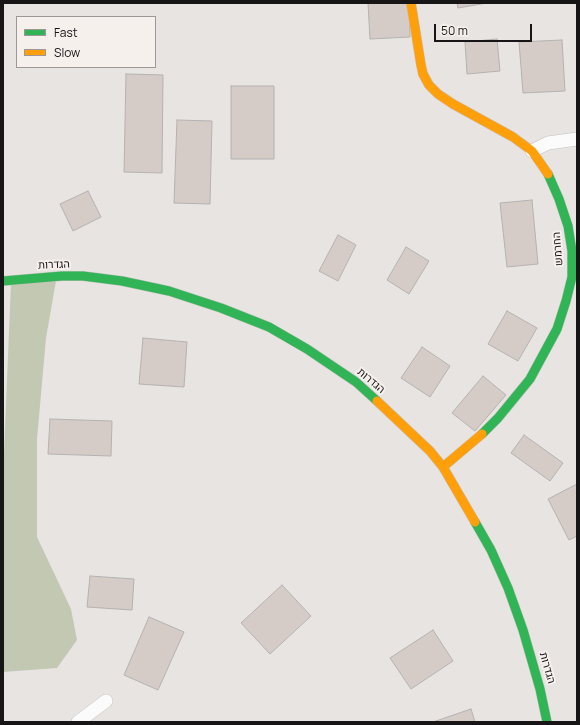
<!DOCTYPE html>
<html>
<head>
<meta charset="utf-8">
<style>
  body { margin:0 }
  #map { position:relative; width:580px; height:725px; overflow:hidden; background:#e7e4e2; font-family:Manrope,sans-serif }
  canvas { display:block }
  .frame { position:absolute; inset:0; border:4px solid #171515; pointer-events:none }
  .legend { position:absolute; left:16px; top:16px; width:140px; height:52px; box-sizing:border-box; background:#f6f0ed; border:1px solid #9d9897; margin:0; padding:5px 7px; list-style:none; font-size:12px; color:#171515 }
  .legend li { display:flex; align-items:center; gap:8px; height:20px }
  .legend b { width:20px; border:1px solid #9d9897 }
  .scale { position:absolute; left:434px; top:24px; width:98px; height:18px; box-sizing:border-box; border:2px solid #171515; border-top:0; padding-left:5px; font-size:12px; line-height:14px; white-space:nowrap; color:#171515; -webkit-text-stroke:3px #f6f0ed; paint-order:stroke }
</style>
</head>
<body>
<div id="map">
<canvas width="580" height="725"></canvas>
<div class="frame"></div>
<ul class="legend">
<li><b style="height:5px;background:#30b455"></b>Fast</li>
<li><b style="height:5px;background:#ff9f0a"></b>Slow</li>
</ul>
<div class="scale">50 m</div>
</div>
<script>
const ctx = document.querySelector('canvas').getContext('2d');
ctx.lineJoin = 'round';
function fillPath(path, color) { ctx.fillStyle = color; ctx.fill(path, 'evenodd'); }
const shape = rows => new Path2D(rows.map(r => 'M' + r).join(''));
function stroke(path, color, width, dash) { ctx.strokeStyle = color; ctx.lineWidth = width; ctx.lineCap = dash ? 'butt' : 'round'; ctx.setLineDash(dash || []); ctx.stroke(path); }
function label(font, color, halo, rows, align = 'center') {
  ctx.font = font + ' Manrope,Heebo,sans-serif'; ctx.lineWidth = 4; ctx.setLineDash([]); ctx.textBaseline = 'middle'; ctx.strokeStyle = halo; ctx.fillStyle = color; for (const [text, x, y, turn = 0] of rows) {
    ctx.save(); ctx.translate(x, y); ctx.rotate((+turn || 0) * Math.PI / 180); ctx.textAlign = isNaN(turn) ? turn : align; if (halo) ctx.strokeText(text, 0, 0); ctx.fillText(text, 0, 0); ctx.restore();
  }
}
fillPath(shape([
  [57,275,46,338,37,439,37,537,71,609,77,640,57,668,3,672,3,478,11,283]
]), '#c3c8b2');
const building = shape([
  [368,3,409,3,410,37,370,39,368,3],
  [457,3,487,3,458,8,457,3],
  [497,39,500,71,467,74,465,42,497,39],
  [562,40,565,91,523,93,519,42,562,40],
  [126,74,163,75,162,173,124,172,126,74],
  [231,86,274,86,274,159,231,159,231,86],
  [177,120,212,121,210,204,174,203,177,120],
  [88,191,101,217,73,231,60,204,88,191],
  [532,200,538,264,507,267,500,203,532,200],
  [338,235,356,245,338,281,319,271,338,235],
  [406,247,429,261,409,294,387,280,406,247],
  [507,311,537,328,518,361,488,344,507,311],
  [143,338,187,342,184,387,139,384,143,338],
  [422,347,450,366,430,397,401,378,422,347],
  [483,376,506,395,475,431,452,413,483,376],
  [50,419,112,421,111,456,48,454,50,419],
  [524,435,563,463,550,481,511,453,524,435],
  [577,484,577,536,569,540,548,499,577,484],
  [90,576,134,579,132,610,87,607,90,576],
  [282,585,311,616,270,654,241,623,282,585],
  [149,617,184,632,158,690,124,675,149,617],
  [433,630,453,661,411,689,390,658,433,630],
  [471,709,475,722,433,722,471,709]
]);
fillPath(building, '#d5cbc7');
stroke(building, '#b4b2b1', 1);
const street = shape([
  [532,151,548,143,577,139],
  [78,722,106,701]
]);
const fast = shape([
  [3,281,62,276,83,276,122,281,169,291,221,308,269,327,307,349,356,382,377,401],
  [482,434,498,418,530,379,557,329,566,301,572,277,572,251,568,226,559,199,548,174],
  [475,522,491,550,508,588,523,630,540,689,547,722]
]);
const slow = shape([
  [411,3,421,65,423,74,429,85,438,94,453,104,513,137,532,151,548,174],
  [377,401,430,451,443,467,475,522],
  [443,467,482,434]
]);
stroke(street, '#c4c1c0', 14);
stroke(fast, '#c4c1c0', 10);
stroke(slow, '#c4c1c0', 10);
stroke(street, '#fbfbfb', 13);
stroke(fast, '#30b455', 9);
stroke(slow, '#ff9f0a', 9);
label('11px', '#171515', '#f6f0ed', [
  ["החרמש",558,249,-95],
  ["הגדרות",54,265,-2],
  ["הגדרות",371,381,40],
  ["הגדרות",547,668,74]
]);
</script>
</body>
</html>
